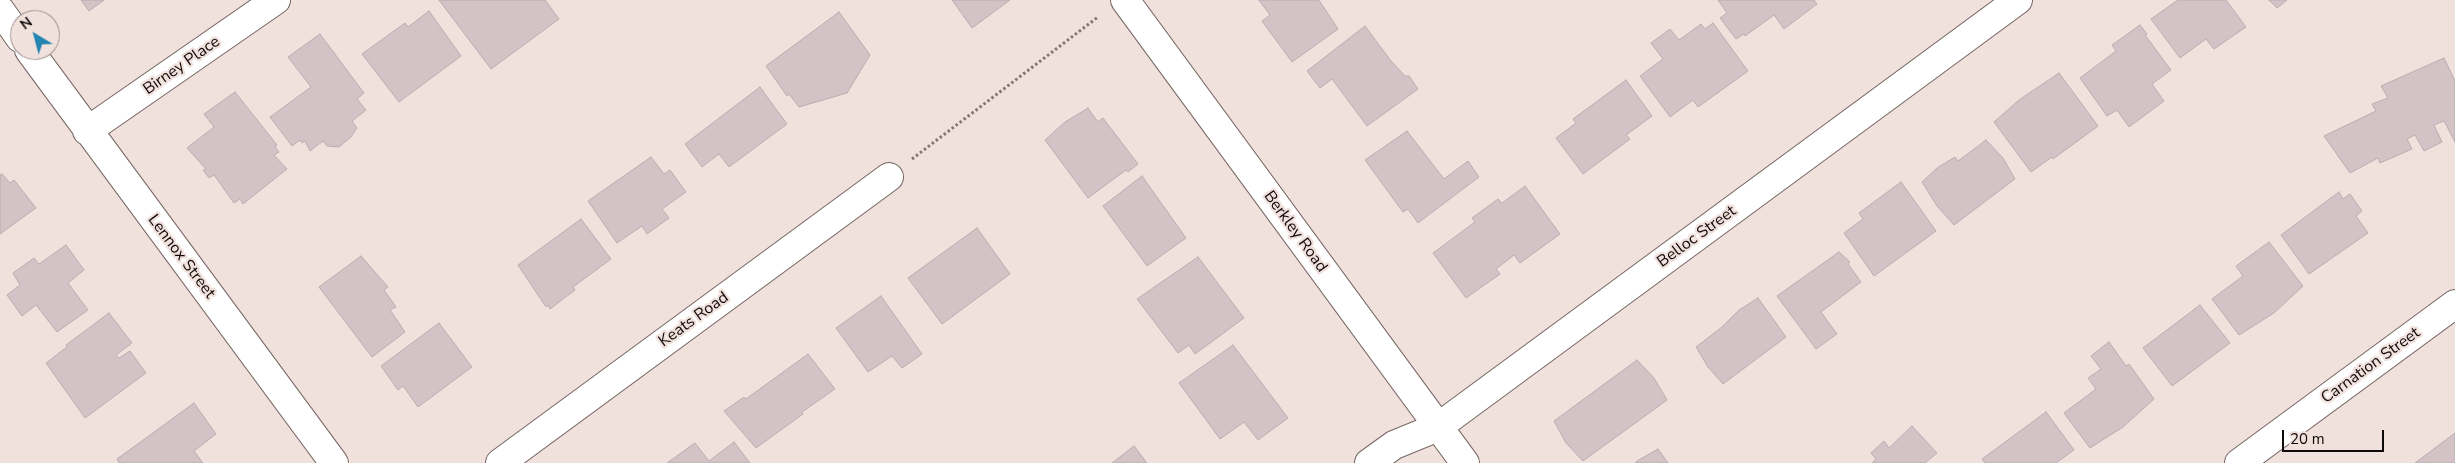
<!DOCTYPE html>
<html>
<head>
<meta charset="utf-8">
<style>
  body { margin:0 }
  #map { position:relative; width:2455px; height:463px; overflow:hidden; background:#f1e1dc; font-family:"Nunito Sans",sans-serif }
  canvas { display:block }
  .north { position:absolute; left:10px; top:10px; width:50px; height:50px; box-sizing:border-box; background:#f1e1dc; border:1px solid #978b88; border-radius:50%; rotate:323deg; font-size:14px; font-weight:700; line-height:20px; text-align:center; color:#0f0a09 }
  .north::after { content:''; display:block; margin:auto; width:18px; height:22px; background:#2485b0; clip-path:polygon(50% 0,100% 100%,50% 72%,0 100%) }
  .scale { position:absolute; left:2282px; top:430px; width:102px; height:22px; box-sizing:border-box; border:2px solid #0f0a09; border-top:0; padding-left:6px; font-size:15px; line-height:18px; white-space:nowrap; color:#0f0a09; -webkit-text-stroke:4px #f1e1dc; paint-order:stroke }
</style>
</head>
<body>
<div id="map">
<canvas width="2455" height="463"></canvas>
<div class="north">N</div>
<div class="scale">20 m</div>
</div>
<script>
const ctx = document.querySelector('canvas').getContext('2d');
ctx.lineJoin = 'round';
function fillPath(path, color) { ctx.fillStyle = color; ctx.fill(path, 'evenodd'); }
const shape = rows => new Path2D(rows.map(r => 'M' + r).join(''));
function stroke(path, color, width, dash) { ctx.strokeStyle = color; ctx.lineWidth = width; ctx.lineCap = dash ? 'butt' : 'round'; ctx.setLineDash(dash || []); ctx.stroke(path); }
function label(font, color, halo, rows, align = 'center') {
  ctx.font = font + ' "Nunito Sans",sans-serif'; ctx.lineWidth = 4.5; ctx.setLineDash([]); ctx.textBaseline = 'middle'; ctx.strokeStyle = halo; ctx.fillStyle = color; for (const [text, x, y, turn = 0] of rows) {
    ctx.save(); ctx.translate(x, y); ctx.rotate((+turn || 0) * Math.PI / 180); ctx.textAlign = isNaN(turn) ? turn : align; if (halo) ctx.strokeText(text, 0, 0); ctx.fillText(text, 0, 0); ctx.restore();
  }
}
const building = shape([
  [81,0,104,0,89,11,81,0],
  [439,0,545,0,559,19,491,69,439,0],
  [952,0,1010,0,972,28,952,0],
  [1259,0,1319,0,1338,29,1292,62,1262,21,1270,15,1259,0],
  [1718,0,1814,0,1817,4,1784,29,1774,15,1745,36,1744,34,1736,39,1720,18,1727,13,1718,0],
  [2178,0,2226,0,2246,27,2214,49,2206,39,2180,58,2151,19,2178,0],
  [2269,0,2287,0,2277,8,2269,0],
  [429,11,461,56,399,102,362,54,405,23,408,27,429,11],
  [839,12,870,55,847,93,799,107,789,94,787,96,766,66,839,12],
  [1713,23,1748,71,1698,107,1693,100,1670,117,1640,76,1663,59,1651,43,1670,29,1679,40,1701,24,1705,29,1713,23],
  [2140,25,2147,34,2145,35,2171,70,2152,84,2164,101,2129,127,2117,110,2107,116,2080,78,2116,51,2112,45,2140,25],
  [1365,26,1391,61,1405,76,1409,76,1418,89,1367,126,1332,79,1320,88,1307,71,1365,26],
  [320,34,364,93,357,99,366,110,352,121,357,128,351,137,339,147,327,146,323,141,310,151,305,141,302,143,300,140,292,146,270,117,311,87,288,57,320,34],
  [2444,58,2455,81,2455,142,2444,121,2434,125,2442,142,2424,151,2415,135,2407,139,2412,149,2380,163,2378,158,2350,173,2324,136,2376,111,2372,104,2388,98,2381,86,2444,58],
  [2059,73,2098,126,2053,159,2052,157,2031,172,1994,122,2019,100,2059,73],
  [1626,80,1652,116,1626,135,1630,139,1583,174,1556,138,1576,123,1573,119,1626,80],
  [760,87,787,124,729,167,719,154,702,167,685,144,760,87],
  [235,92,277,145,275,147,279,152,274,155,287,169,243,204,240,199,234,203,214,175,209,178,203,170,206,169,187,148,214,127,204,114,235,92],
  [1088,108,1098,122,1103,118,1138,164,1128,172,1126,170,1088,198,1045,140,1065,122,1088,108],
  [1407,131,1444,179,1468,161,1479,177,1418,223,1408,209,1403,212,1365,160,1407,131],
  [1986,140,2003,158,2015,179,1954,225,1937,206,1922,182,1937,168,1955,157,1958,161,1986,140],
  [651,157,664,174,670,170,686,192,662,209,669,218,647,234,642,226,617,243,588,201,651,157],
  [2,174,10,183,14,180,36,208,0,234,0,175,2,174],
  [1142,176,1186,238,1147,266,1103,206,1142,176],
  [1901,182,1936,231,1874,276,1844,233,1863,219,1859,213,1901,182],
  [1525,186,1560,234,1520,263,1514,255,1496,269,1500,274,1466,298,1433,253,1475,222,1472,218,1498,199,1502,203,1525,186],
  [2339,192,2343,199,2350,194,2362,211,2356,216,2368,233,2309,274,2281,235,2339,192],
  [581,219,611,259,573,287,575,290,550,309,548,305,546,307,518,265,581,219],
  [977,228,1010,274,942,324,908,278,977,228],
  [2269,242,2303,286,2274,313,2239,335,2212,299,2243,276,2236,266,2269,242],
  [66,245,84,270,68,283,88,310,57,332,36,305,22,316,7,295,20,285,13,273,34,258,39,264,66,245],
  [1839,252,1850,262,1848,264,1861,282,1821,312,1837,334,1816,349,1777,296,1839,252],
  [361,256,388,287,384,290,396,307,390,310,405,332,372,357,319,287,361,256],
  [1198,257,1244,318,1195,354,1189,345,1178,353,1137,299,1198,257],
  [881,296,922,354,902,368,892,356,868,372,836,328,881,296],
  [1758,298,1786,337,1723,384,1708,367,1696,347,1722,327,1739,310,1758,298],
  [2200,305,2230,343,2172,386,2143,348,2200,305],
  [109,313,132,343,116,355,119,358,130,351,146,373,85,418,46,363,67,347,66,345,109,313],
  [439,323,472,367,418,407,403,386,398,390,381,366,439,323],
  [2109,342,2126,366,2129,364,2154,399,2123,427,2090,448,2064,413,2096,389,2088,378,2101,369,2091,356,2109,342],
  [1233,345,1288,418,1258,440,1244,422,1220,439,1179,383,1233,345],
  [808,354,835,389,802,412,803,414,756,448,724,411,744,397,746,399,808,354],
  [1637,360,1654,378,1667,400,1583,461,1566,443,1554,421,1637,360],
  [194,403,216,434,194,451,203,463,119,463,117,459,194,403],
  [2046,412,2074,450,2056,463,1985,463,1982,459,2046,412],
  [1912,426,1937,453,1925,463,1872,463,1876,459,1871,453,1884,441,1889,448,1912,426],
  [2455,433,2455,463,2415,463,2455,433],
  [734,442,750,463,667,463,695,443,709,461,734,442],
  [1134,446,1147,463,1112,463,1134,446],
  [1658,449,1668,463,1635,463,1637,461,1658,449]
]);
fillPath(building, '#d3c2c6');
stroke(building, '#bcacaf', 1);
const street = shape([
  [0,10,20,38],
  [29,50,334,463],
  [87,131,276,0],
  [500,463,889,177],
  [1369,463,1394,445,1438,427,2018,0],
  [2239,463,2455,304]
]);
const secondary = shape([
  [1125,0,1465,463]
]);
stroke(street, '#756663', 30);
stroke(secondary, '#756663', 30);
stroke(shape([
  [912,159,1098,17]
]), '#817773', 3, [2.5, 2.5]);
stroke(street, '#fff', 28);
stroke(secondary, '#fff', 28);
label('16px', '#0f0a09', '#f1e1dc', [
  ["Birney Place",182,66,-35],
  ["Berkley Road",1295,232,54],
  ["Belloc Street",1697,237,-36],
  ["Lennox Street",181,257,53],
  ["Keats Road",694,320,-36],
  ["Carnation Street",2371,366,-36]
]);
</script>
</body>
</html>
